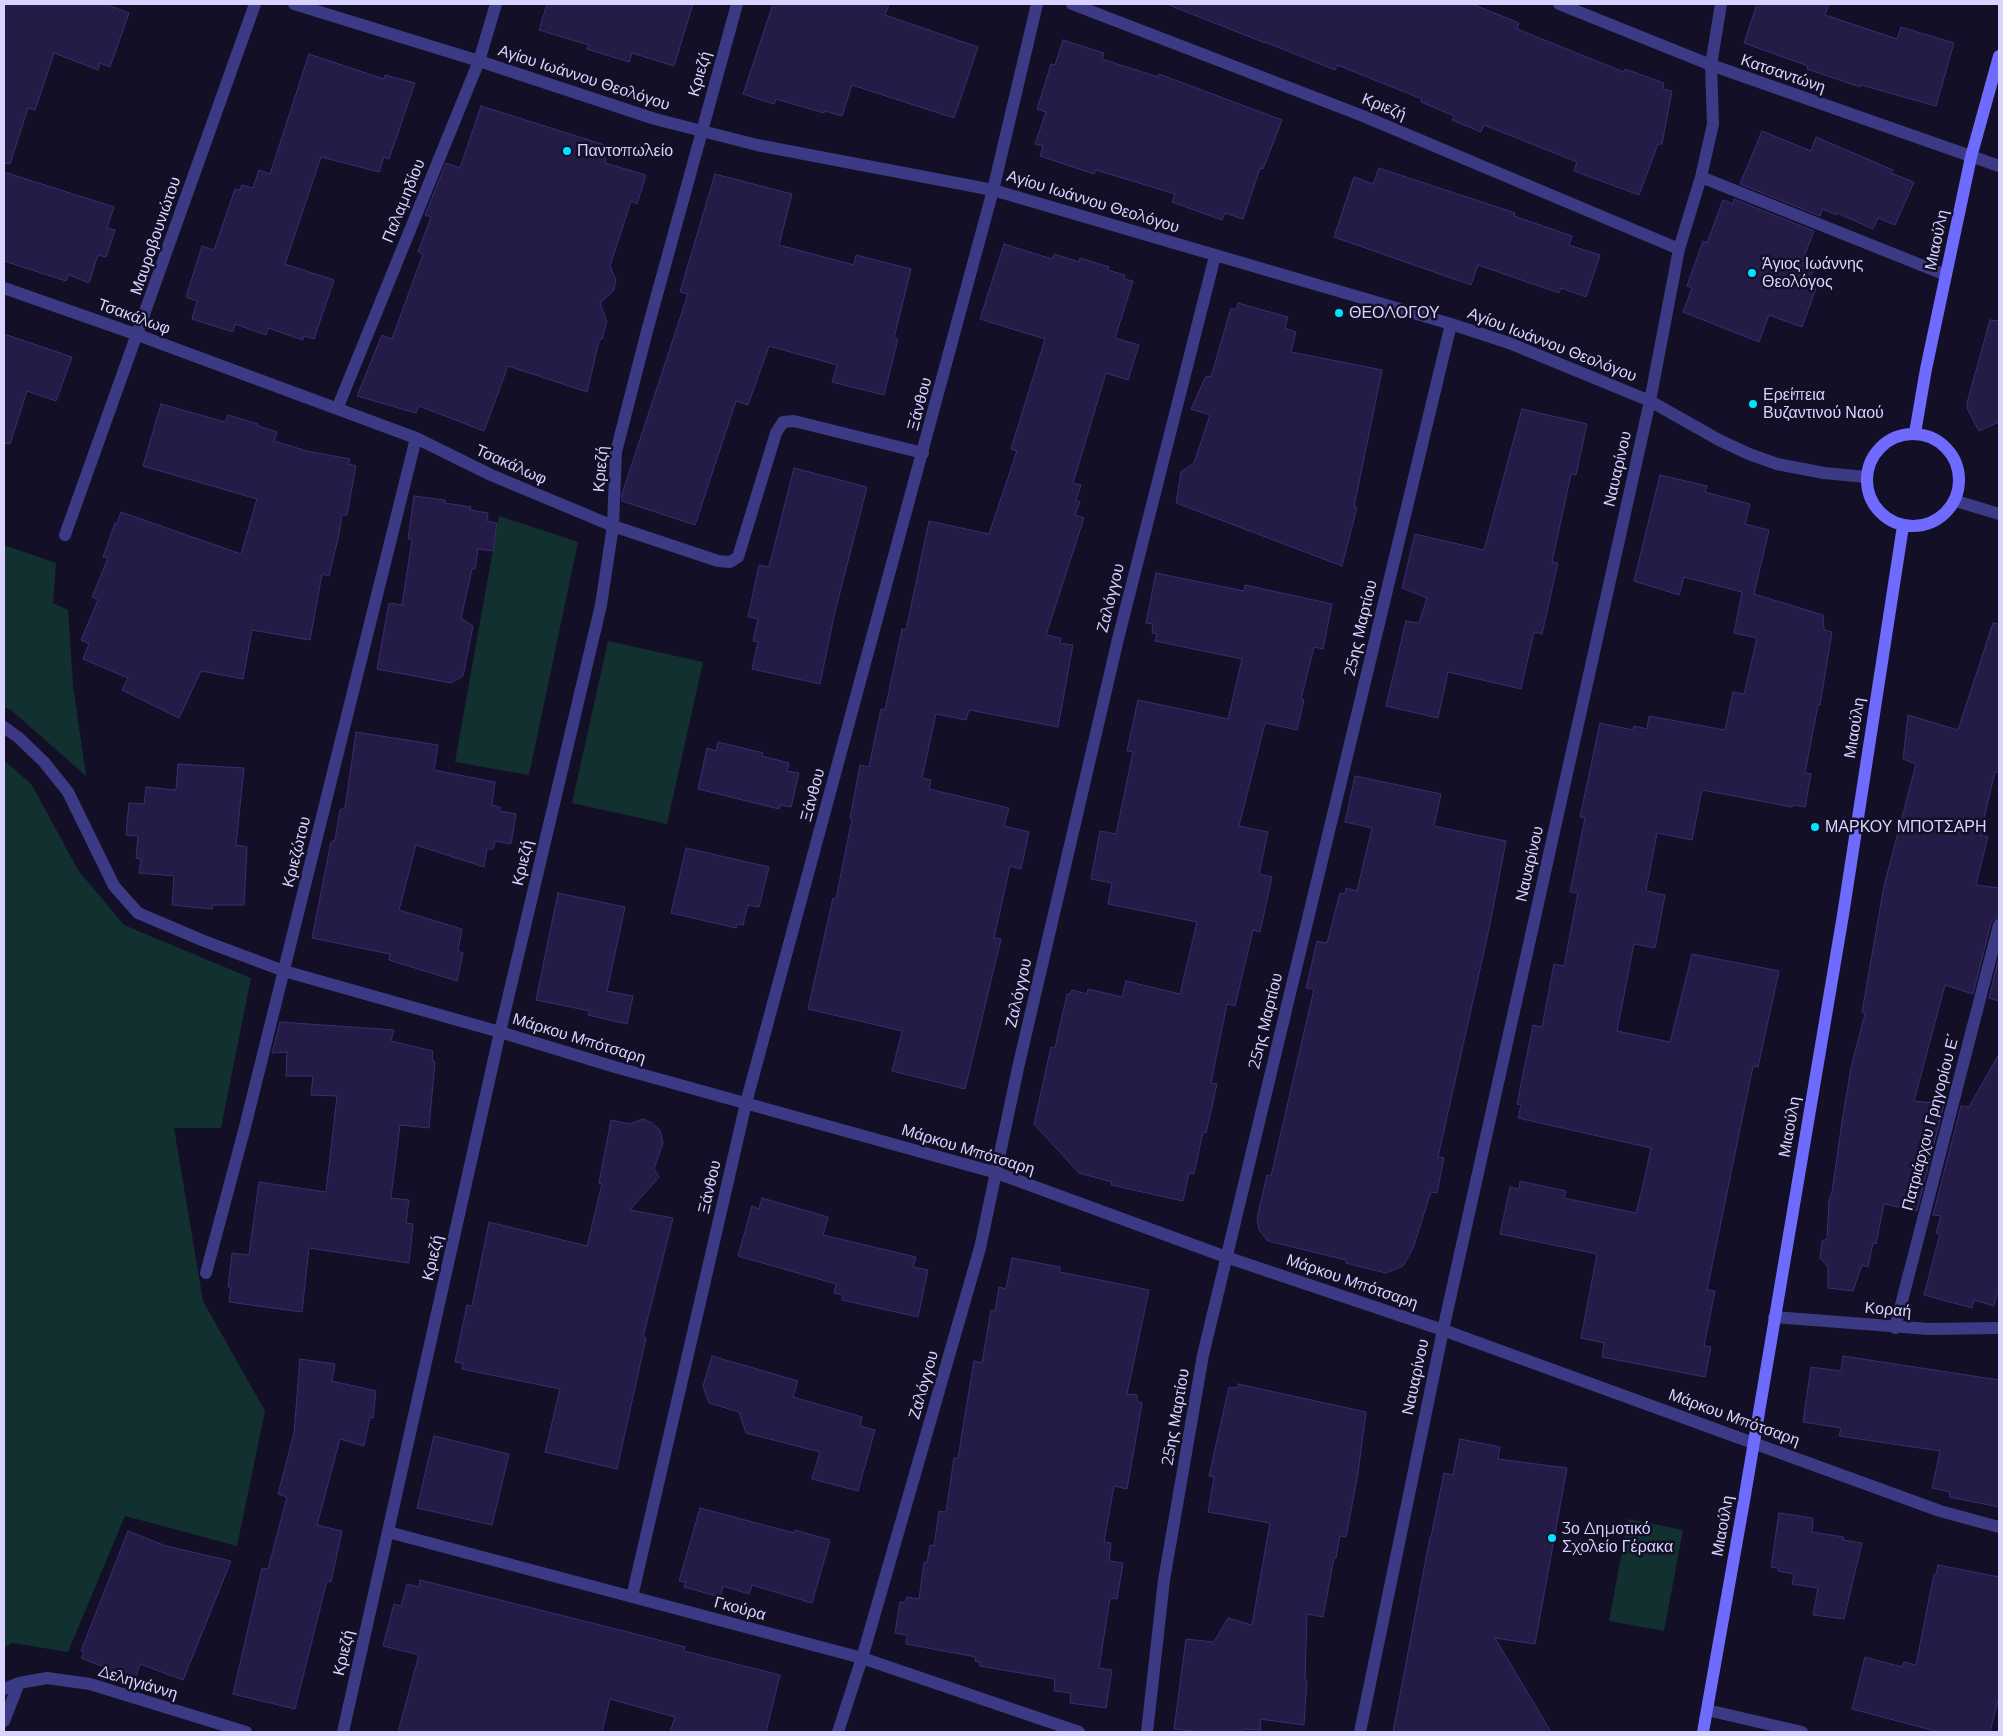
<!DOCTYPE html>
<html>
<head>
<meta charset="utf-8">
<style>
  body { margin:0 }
  #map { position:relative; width:2003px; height:1736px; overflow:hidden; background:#130f26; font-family:Montserrat,sans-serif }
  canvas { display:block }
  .frame { position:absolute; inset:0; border:5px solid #d9d4ff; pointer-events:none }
</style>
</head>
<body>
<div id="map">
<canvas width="2003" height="1736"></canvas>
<div class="frame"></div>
</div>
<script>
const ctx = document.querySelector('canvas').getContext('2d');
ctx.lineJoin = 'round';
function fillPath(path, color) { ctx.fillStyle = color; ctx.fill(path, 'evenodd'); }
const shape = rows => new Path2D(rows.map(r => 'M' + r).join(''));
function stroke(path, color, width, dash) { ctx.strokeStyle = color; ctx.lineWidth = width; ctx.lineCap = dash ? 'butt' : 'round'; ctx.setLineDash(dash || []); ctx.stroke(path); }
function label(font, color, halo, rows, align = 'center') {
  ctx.font = font + ' Montserrat,sans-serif'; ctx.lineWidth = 5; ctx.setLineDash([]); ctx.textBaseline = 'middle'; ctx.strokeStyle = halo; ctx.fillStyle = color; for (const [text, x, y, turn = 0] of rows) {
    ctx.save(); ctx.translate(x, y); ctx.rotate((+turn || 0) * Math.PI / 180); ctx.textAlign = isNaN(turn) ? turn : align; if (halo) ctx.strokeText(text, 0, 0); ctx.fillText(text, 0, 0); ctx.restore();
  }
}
fillPath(shape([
  [499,516,578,542,529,775,455,762],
  [4,545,56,563,53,603,68,610,73,685,86,776,11,710,4,707],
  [608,641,703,662,667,824,572,803],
  [4,760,32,785,78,870,124,925,251,978,221,1128,174,1128,203,1301,265,1411,237,1546,125,1516,68,1652,12,1643,4,1648],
  [1628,1519,1683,1530,1664,1631,1609,1621]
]), '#12302f');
const building = shape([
  [4,4,105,4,129,13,110,67,100,63,98,70,54,53,35,110,28,108,10,164,4,163,4,4],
  [547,4,693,4,674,66,632,53,629,62,587,49,589,45,539,30,547,4],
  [773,4,889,4,885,15,978,47,954,118,852,85,842,116,825,111,824,113,776,99,774,104,743,94,773,4],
  [1170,4,1472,4,1519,23,1517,29,1624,72,1625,69,1664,83,1663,89,1672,91,1662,144,1658,144,1639,195,1574,171,1577,162,1484,125,1481,132,1452,120,1454,116,1421,102,1422,99,1337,65,1335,70,1265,42,1265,43,1169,5,1170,4],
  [1757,4,1829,4,1825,15,1897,39,1901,27,1954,43,1936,106,1861,85,1860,87,1807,69,1808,66,1744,43,1757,4],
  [1063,40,1104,53,1102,59,1158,77,1159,74,1282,120,1263,169,1260,168,1243,219,1225,213,1222,220,1172,202,1175,194,1096,170,1094,174,1040,156,1043,146,1035,144,1046,112,1037,109,1051,64,1055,65,1063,40],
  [309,54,384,79,385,75,415,83,389,159,384,157,379,172,321,157,285,264,334,280,314,339,304,336,303,340,268,328,266,335,235,324,233,332,192,319,197,301,186,297,202,246,214,250,235,189,240,190,242,185,253,188,259,170,270,174,309,54],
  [481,106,608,146,604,158,606,159,605,163,646,175,637,204,631,201,610,266,616,280,614,290,600,303,607,322,602,339,599,341,587,392,508,366,484,431,419,406,416,413,357,396,382,335,392,339,423,254,418,252,431,217,425,215,427,210,446,163,460,168,481,106],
  [1762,131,1811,151,1816,137,1893,170,1891,173,1914,182,1895,225,1878,218,1873,229,1837,213,1836,215,1822,209,1820,216,1740,184,1762,131],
  [1379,168,1515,213,1514,216,1572,236,1569,245,1600,255,1586,297,1561,288,1559,293,1478,265,1471,285,1334,237,1354,177,1373,184,1379,168],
  [4,172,114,207,107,228,115,230,106,257,98,255,89,283,69,275,66,281,4,261,4,172],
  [715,174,792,194,779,245,854,265,856,255,911,269,894,338,898,339,884,395,832,382,837,365,769,346,748,405,736,401,695,525,622,501,622,494,688,294,680,292,715,174],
  [1734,199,1814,231,1802,262,1815,267,1809,280,1818,283,1802,327,1769,315,1759,342,1683,312,1692,288,1687,286,1703,241,1707,243,1723,200,1733,204,1734,199],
  [1004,244,1052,259,1054,254,1079,262,1080,258,1109,267,1108,270,1125,275,1124,279,1133,281,1115,338,1139,345,1128,380,1106,373,1073,483,1081,485,1076,500,1080,502,1075,515,1084,518,1046,635,1061,638,1060,643,1073,645,1058,727,969,710,966,720,936,714,922,778,931,780,929,789,1009,808,1004,826,1029,832,1021,869,1010,866,994,938,1001,939,965,1089,892,1071,902,1031,808,1009,833,898,836,899,852,819,850,818,860,765,869,767,881,709,885,710,902,629,906,630,929,521,989,534,1017,451,1011,449,1045,339,980,319,1004,244],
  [1238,303,1288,317,1285,328,1296,332,1291,352,1382,370,1354,507,1357,507,1342,566,1176,503,1181,472,1194,463,1210,415,1191,409,1206,376,1211,377,1231,308,1236,310,1238,303],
  [1990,320,1999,321,1999,422,1979,431,1967,408,1967,403,1990,320],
  [4,334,72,357,56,401,27,391,10,444,4,443,4,334],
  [161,404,225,422,228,415,258,424,258,426,277,432,274,441,307,451,350,459,348,464,356,466,347,515,342,515,339,534,329,576,322,574,310,640,252,630,243,679,201,671,179,718,122,690,128,678,83,659,89,644,81,640,98,600,92,597,108,558,103,557,115,523,117,524,121,512,241,554,257,499,143,466,161,404],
  [1522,409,1587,424,1576,475,1571,474,1552,562,1558,563,1542,634,1534,632,1521,689,1448,672,1438,718,1386,706,1406,621,1419,623,1427,598,1402,588,1415,534,1484,550,1522,409],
  [794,468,867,487,834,616,820,684,752,669,758,642,753,641,758,619,748,617,759,565,769,567,794,468],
  [1660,475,1707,486,1705,492,1750,504,1745,524,1769,530,1754,594,1823,615,1824,630,1832,632,1820,705,1818,705,1805,773,1811,774,1805,807,1793,805,1792,807,1702,790,1692,840,1657,833,1646,891,1665,895,1655,948,1634,944,1617,1031,1670,1042,1692,954,1779,971,1758,1067,1753,1066,1707,1290,1715,1291,1704,1346,1711,1347,1705,1377,1602,1357,1604,1343,1581,1338,1597,1254,1500,1234,1510,1187,1519,1189,1520,1181,1566,1191,1564,1198,1636,1213,1644,1181,1651,1148,1518,1118,1521,1105,1517,1104,1533,1025,1542,1027,1554,964,1564,966,1578,893,1570,892,1585,818,1580,817,1600,723,1633,730,1634,726,1647,729,1649,716,1725,730,1733,692,1744,694,1757,638,1734,633,1742,592,1684,577,1679,595,1634,581,1660,475],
  [414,496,445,500,445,503,471,507,470,510,488,513,487,521,497,523,493,551,478,549,475,569,472,569,461,618,473,626,463,676,451,683,377,669,389,603,402,605,412,540,408,539,414,496],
  [1156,573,1244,591,1245,585,1332,604,1323,649,1314,647,1301,699,1304,700,1297,730,1265,723,1239,826,1268,832,1259,874,1272,877,1260,932,1253,930,1235,1006,1227,1004,1211,1083,1217,1084,1206,1133,1203,1132,1194,1174,1189,1173,1183,1201,1111,1185,1112,1182,1079,1173,1034,1124,1051,1047,1055,1048,1067,994,1070,994,1072,990,1087,994,1088,989,1122,997,1126,981,1180,994,1197,922,1108,904,1112,883,1091,879,1100,831,1116,834,1133,752,1127,751,1138,700,1228,719,1242,659,1155,641,1157,634,1152,633,1153,624,1146,623,1156,573],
  [1993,623,1999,624,1999,773,1995,772,1980,835,1988,837,1976,885,1999,888,1999,917,1994,919,1991,923,1973,994,1945,985,1914,1101,1944,1104,1917,1211,1884,1204,1876,1244,1873,1243,1868,1267,1862,1265,1853,1291,1828,1288,1828,1267,1820,1258,1822,1241,1827,1239,1829,1200,1832,1192,1842,1122,1851,1068,1865,1014,1862,1012,1884,886,1916,764,1903,759,1908,715,1958,730,1993,623],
  [356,732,438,745,434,770,495,782,492,805,500,807,500,811,516,814,511,844,495,841,493,849,487,849,484,867,416,845,399,910,462,929,458,951,463,953,457,981,389,960,390,954,312,938,331,842,335,840,340,810,345,808,356,732],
  [718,742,763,753,762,756,789,763,787,771,799,773,791,807,780,805,779,809,698,789,707,748,716,751,718,742],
  [178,764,244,768,236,845,247,847,244,905,212,905,212,909,172,905,174,876,139,873,141,859,136,858,138,836,126,835,129,803,144,804,146,787,176,790,178,764],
  [1355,776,1441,794,1434,826,1506,841,1489,929,1438,1157,1444,1158,1437,1193,1431,1192,1413,1248,1403,1266,1386,1273,1346,1263,1346,1260,1268,1241,1259,1230,1257,1219,1267,1175,1271,1176,1314,989,1306,988,1317,941,1327,943,1340,893,1345,894,1346,888,1357,891,1372,828,1345,822,1355,776],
  [686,848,769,867,759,907,748,905,743,925,737,924,736,928,671,913,686,848],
  [558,893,625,907,607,991,633,996,627,1024,588,1015,590,1011,536,1000,558,893],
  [1999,957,1999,1001,1989,998,1999,957],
  [280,1022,394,1030,391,1041,433,1051,432,1060,435,1062,429,1128,400,1125,391,1198,409,1200,406,1223,413,1224,409,1263,309,1248,302,1312,229,1302,231,1287,228,1287,232,1253,249,1255,259,1182,326,1192,337,1096,311,1095,313,1076,286,1076,287,1052,272,1053,280,1022],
  [1999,1054,1999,1286,1994,1306,1974,1300,1972,1308,1924,1295,1940,1234,1936,1233,1941,1216,1933,1215,1961,1106,1969,1107,1999,1054],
  [643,1119,652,1123,660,1130,663,1143,654,1169,659,1177,630,1210,673,1218,643,1337,646,1338,617,1469,545,1452,560,1389,462,1369,463,1363,455,1362,467,1305,472,1306,489,1222,587,1246,602,1184,599,1183,611,1120,630,1124,643,1119],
  [762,1198,828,1217,823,1235,916,1257,913,1267,928,1270,918,1317,842,1300,843,1295,834,1293,836,1284,738,1256,752,1206,759,1209,762,1198],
  [1012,1258,1060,1267,1060,1272,1149,1290,1127,1394,1137,1395,1137,1401,1142,1403,1133,1455,1127,1489,1114,1486,1104,1542,1111,1543,1109,1561,1123,1563,1117,1599,1110,1598,1099,1668,1112,1670,1106,1708,1070,1703,1071,1693,1054,1691,1055,1679,980,1666,980,1662,975,1661,976,1657,906,1644,907,1635,895,1633,900,1602,905,1603,907,1597,919,1599,924,1562,927,1563,930,1545,934,1546,939,1511,946,1512,954,1458,958,1458,974,1361,982,1363,991,1310,995,1311,999,1287,1006,1289,1012,1258],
  [712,1356,798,1381,793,1397,862,1417,860,1426,875,1430,858,1491,812,1479,820,1452,746,1433,739,1412,709,1403,703,1386,712,1356],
  [1843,1356,1999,1380,1999,1507,1949,1497,1950,1492,1932,1488,1940,1451,1839,1436,1841,1428,1803,1422,1811,1367,1841,1371,1843,1356],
  [300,1359,335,1364,332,1381,376,1391,373,1418,370,1417,364,1446,340,1439,317,1525,342,1531,331,1582,327,1581,295,1709,233,1694,262,1568,268,1569,287,1497,278,1494,294,1433,300,1359],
  [1238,1384,1366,1412,1358,1473,1346,1537,1340,1536,1336,1558,1334,1558,1323,1617,1307,1614,1305,1680,1307,1680,1304,1725,1260,1719,1261,1730,1242,1729,1242,1732,1203,1732,1174,1729,1186,1639,1214,1642,1228,1618,1252,1625,1270,1523,1208,1512,1214,1477,1209,1476,1229,1387,1238,1388,1238,1384],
  [434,1436,509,1454,492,1525,417,1508,434,1436],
  [1460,1439,1500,1447,1498,1459,1567,1468,1535,1644,1495,1638,1551,1732,1393,1732,1430,1537,1431,1537,1444,1473,1453,1475,1460,1439],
  [700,1508,794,1533,795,1530,830,1540,812,1603,752,1585,749,1594,723,1586,720,1597,684,1587,686,1582,679,1581,700,1508],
  [1779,1513,1813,1518,1812,1532,1844,1537,1843,1540,1862,1543,1844,1619,1813,1615,1818,1588,1792,1584,1794,1574,1778,1571,1778,1568,1771,1567,1779,1513],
  [128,1531,166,1546,231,1561,183,1680,140,1664,135,1679,81,1658,84,1652,81,1651,128,1531],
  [1938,1565,1999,1577,1999,1697,1990,1732,1939,1732,1852,1709,1865,1657,1902,1667,1904,1662,1916,1665,1934,1574,1936,1575,1938,1565],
  [420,1580,624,1631,685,1647,684,1651,780,1675,766,1732,670,1732,675,1717,610,1699,602,1732,398,1732,419,1655,383,1646,394,1604,401,1606,407,1584,419,1587,420,1580]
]);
fillPath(building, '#241b47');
stroke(building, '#3b2d73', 1);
stroke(shape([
  [294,4,479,61,655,119,757,145,993,190,1451,324,1509,343,1650,401,1719,440,1749,454,1777,464,1824,473,1866,477],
  [1072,4,1363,116,1679,249],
  [1559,4,1711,65,1999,166],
  [1701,177,1946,275],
  [4,288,138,335,416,438,491,475,613,526,718,561,730,562,738,557,776,433,783,422,794,421,923,453],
  [337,409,479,61,496,4],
  [1956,501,1999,514],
  [65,535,255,4],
  [4,727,19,738,44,762,68,792,114,886,138,913,204,941,284,971,500,1032,615,1067,997,1173,1226,1257,1443,1330,1940,1511,1999,1527],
  [206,1273,245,1127,416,438],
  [1774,1317,1929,1329,1999,1328],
  [1895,1328,1999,925],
  [388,1532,862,1658,1079,1732],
  [632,1597,746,1103,993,190,1037,4],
  [4,1689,19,1683,47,1678,90,1684,246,1732],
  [1707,1710,1802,1732],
  [4,1721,19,1683],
  [343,1732,500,1032,601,605,613,526,616,452,647,331,737,4],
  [838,1732,862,1658,980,1248,1018,1068,1118,639,1215,256],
  [1147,1732,1164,1580,1203,1355,1451,324],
  [1360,1732,1443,1330,1650,401,1679,249,1701,177,1713,124,1711,65,1721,4]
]), '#3d3a85', 12);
stroke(shape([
  [1915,433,1926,369,1971,157,1999,56],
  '1867 480a46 46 0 1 1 92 0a46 46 0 1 1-92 0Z',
  [1703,1732,1744,1501,1843,915,1903,526]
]), '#6f6bff', 12);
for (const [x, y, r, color] of [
  [567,151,5,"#00e5ff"],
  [1752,273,5,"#00e5ff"],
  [1339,313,5,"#00e5ff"],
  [1753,404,5,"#00e5ff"],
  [1815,827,5,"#00e5ff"],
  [1552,1538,5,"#00e5ff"]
]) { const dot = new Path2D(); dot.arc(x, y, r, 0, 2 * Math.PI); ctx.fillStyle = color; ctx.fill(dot); stroke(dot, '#130f26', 2); }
label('16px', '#d9d4ff', '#130f26', [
  ["Κριεζή",700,74,-74],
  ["Κατσαντώνη",1783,74,19],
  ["Αγίου Ιωάννου Θεολόγου",584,78,18],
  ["Κριεζή",1384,107,22],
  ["Παλαμηδίου",404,201,-68],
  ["Αγίου Ιωάννου Θεολόγου",1093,202,17],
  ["Μαυροβουνιώτου",156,236,-71],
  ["Μιαούλη",1937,240,-78],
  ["Τσακάλωφ",134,317,20],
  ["Αγίου Ιωάννου Θεολόγου",1552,345,21],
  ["Ξάνθου",920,404,-75],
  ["Τσακάλωφ",511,465,24],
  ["Κριεζή",601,469,-85],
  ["Ναυαρίνου",1618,469,-77],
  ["Ζαλόγγου",1111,598,-76],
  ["25ης Μαρτίου",1361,628,-77],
  ["Μιαούλη",1855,728,-81],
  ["Ξάνθου",813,795,-75],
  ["Κριεζώτου",297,852,-76],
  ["Κριεζή",523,863,-77],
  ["Ναυαρίνου",1530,864,-77],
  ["Ζαλόγγου",1019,993,-77],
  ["25ης Μαρτίου",1266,1021,-76],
  ["Μάρκου Μπότσαρη",579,1039,17],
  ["Πατριάρχου Γρηγορίου Ε΄",1931,1122,-75],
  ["Μιαούλη",1790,1127,-80],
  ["Μάρκου Μπότσαρη",968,1150,17],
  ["Ξάνθου",710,1187,-77],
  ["Κριεζή",433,1258,-77],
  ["Μάρκου Μπότσαρη",1352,1282,19],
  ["Κοραή",1888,1310,5],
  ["Ναυαρίνου",1416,1377,-78],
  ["Ζαλόγγου",924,1385,-74],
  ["25ης Μαρτίου",1176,1417,-80],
  ["Μάρκου Μπότσαρη",1734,1418,20],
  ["Μιαούλη",1723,1526,-80],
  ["Γκούρα",740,1609,15],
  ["Κριεζή",344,1653,-77],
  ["Δεληγιάννη",138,1683,17]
]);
label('16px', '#d9d4ff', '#130f26', [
  ["Παντοπωλείο",577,151],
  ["Άγιος Ιωάννης",1762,264],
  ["Θεολόγος",1762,282],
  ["ΘΕΟΛΟΓΟΥ",1349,313],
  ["Ερείπεια",1763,395],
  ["Βυζαντινού Ναού",1763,413],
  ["ΜΑΡΚΟΥ ΜΠΟΤΣΑΡΗ",1825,827],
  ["3ο Δημοτικό",1562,1529],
  ["Σχολείο Γέρακα",1562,1547]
], 'left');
</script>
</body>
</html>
